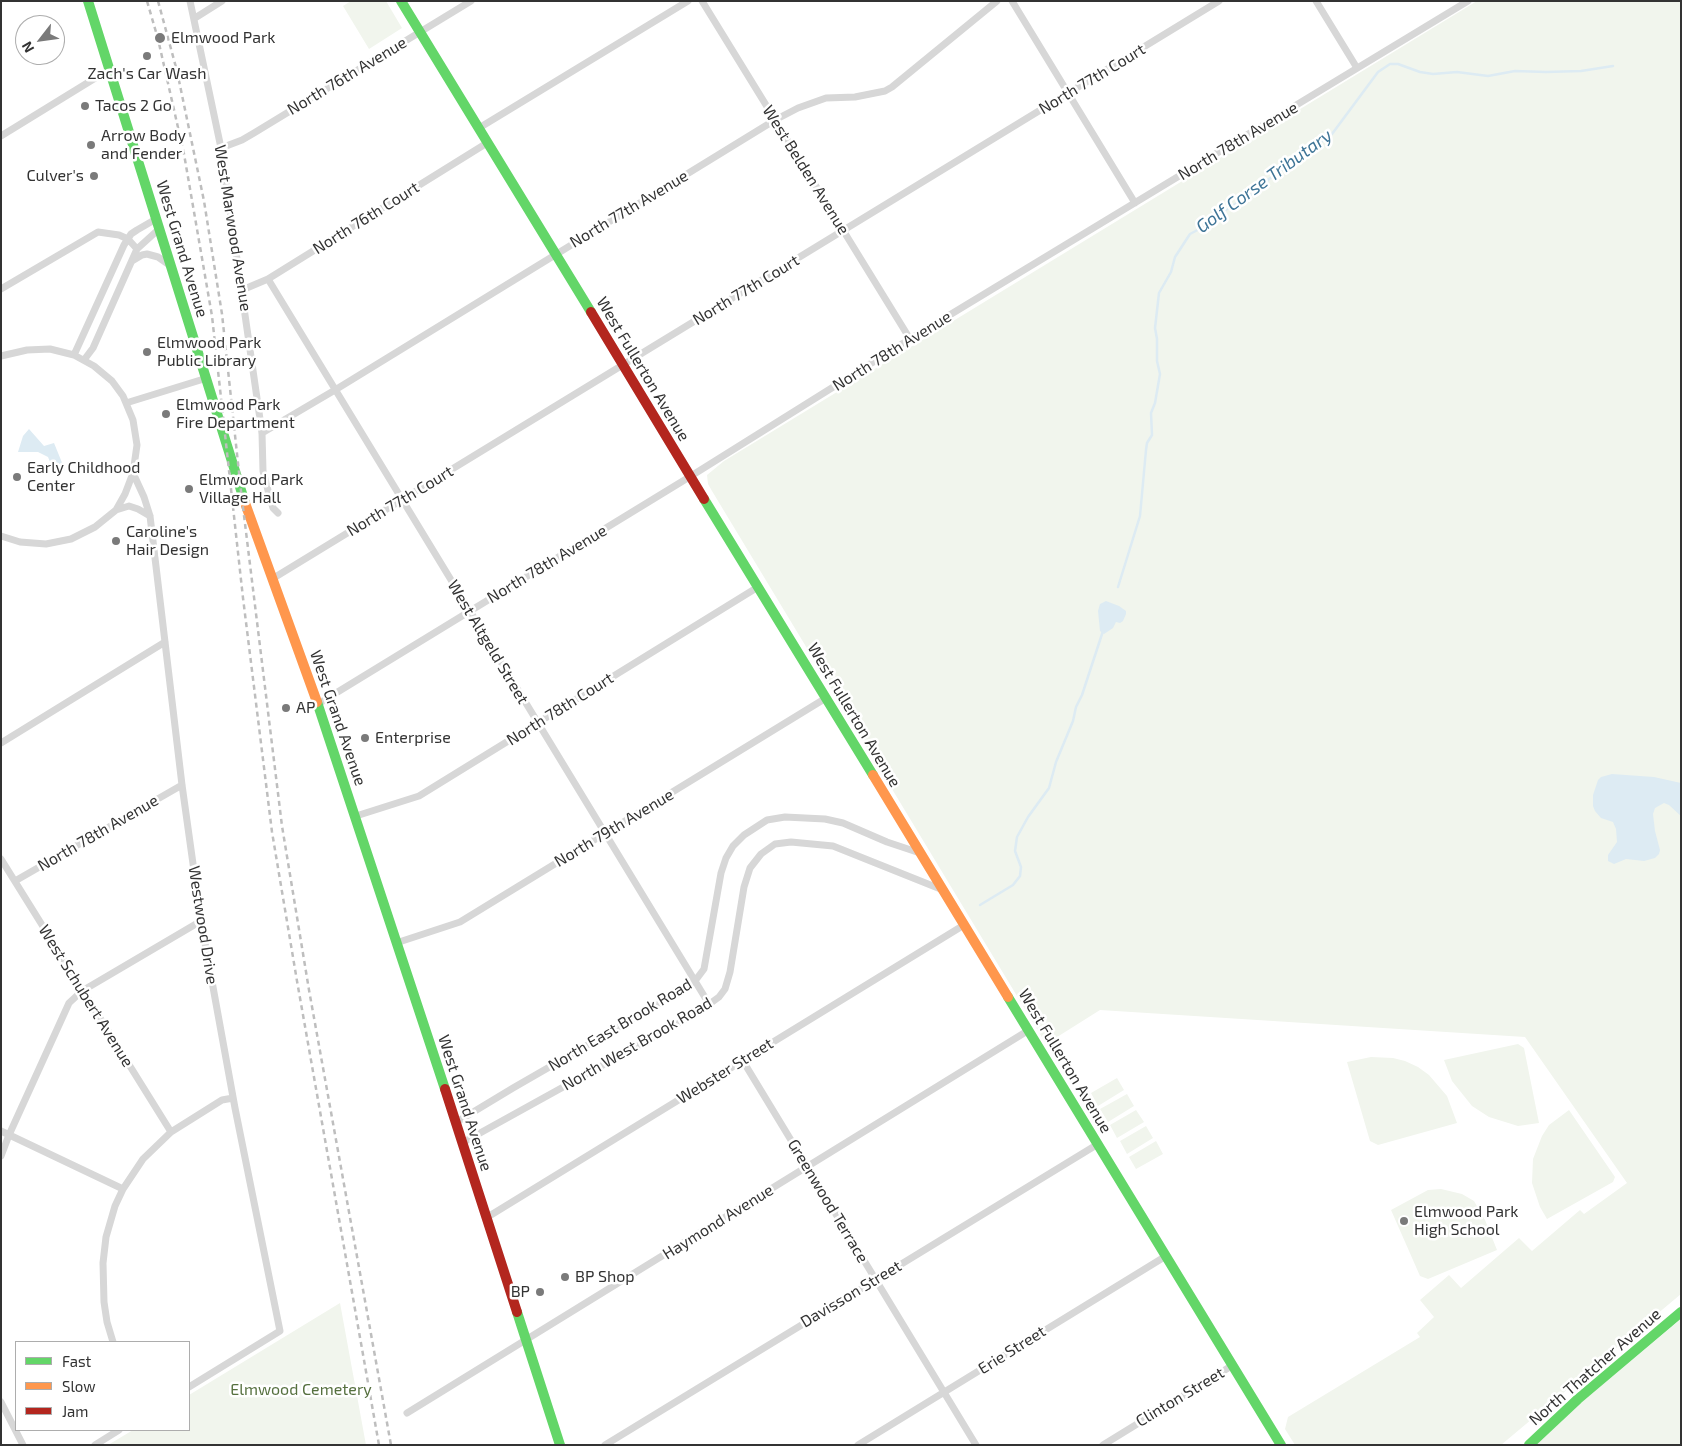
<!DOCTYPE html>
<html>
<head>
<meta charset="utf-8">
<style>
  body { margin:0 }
  #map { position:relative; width:1682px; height:1446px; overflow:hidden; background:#fff; font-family:"Exo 2",sans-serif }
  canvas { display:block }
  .frame { position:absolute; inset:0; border:2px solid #333; pointer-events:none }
  .legend { position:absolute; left:15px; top:1341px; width:175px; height:90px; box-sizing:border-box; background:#fff; border:1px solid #adadad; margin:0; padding:6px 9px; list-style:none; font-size:15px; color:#333 }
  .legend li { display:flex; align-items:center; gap:10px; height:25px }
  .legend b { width:25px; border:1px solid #adadad }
  .north { position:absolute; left:15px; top:15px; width:50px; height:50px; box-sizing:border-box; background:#fff; border:1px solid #adadad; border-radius:50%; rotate:240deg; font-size:14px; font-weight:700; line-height:20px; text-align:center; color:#333 }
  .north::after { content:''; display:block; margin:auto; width:18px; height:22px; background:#7a7a7a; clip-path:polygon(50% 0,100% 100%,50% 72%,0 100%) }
</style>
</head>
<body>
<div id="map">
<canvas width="1682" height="1446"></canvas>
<div class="frame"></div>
<ul class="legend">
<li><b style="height:6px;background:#63d668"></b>Fast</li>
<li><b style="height:6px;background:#ff974d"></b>Slow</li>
<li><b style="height:6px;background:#b3261e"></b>Jam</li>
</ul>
<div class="north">N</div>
</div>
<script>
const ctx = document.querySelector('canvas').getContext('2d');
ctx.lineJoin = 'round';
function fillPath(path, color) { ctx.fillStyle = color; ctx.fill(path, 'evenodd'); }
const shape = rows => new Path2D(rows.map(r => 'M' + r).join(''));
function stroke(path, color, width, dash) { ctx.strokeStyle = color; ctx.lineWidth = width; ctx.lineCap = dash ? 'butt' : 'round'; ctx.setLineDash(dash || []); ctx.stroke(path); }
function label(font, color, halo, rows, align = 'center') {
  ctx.font = font + ' "Exo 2",sans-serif'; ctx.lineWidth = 5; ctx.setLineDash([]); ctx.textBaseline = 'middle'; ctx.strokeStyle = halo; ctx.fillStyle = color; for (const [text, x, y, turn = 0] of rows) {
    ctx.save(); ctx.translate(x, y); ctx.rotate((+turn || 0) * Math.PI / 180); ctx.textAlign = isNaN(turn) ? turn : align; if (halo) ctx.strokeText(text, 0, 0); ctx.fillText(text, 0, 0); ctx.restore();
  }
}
fillPath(shape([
  [351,1,386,1,402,28,369,49,343,6],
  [1477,1,1681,1,1681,1294,1501,1445,1295,1445,1285,1429,1288,1417,1420,1337,1417,1333,1434,1317,1420,1300,1449,1275,1461,1288,1519,1238,1532,1251,1580,1210,1584,1214,1627,1183,1525,1037,1100,1010,1046,1044,712,491,708,484,707,475,724,461],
  [1518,1044,1524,1048,1539,1123,1518,1126,1489,1117,1472,1106,1452,1081,1444,1060],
  [1371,1057,1393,1058,1405,1061,1418,1067,1429,1075,1447,1096,1457,1123,1378,1145,1370,1141,1347,1062],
  [1117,1078,1124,1090,1098,1106,1091,1093],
  [1127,1094,1134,1106,1108,1122,1100,1109],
  [1136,1110,1144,1122,1117,1138,1110,1125],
  [1569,1110,1615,1177,1613,1182,1547,1219,1540,1207,1532,1183,1533,1159,1542,1136,1549,1125],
  [1146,1126,1153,1138,1127,1154,1120,1141],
  [1156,1141,1163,1154,1136,1169,1129,1157],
  [1441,1189,1462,1194,1474,1201,1485,1220,1497,1250,1428,1279,1420,1276,1391,1210,1428,1190],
  [340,1303,366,1445,108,1445,133,1430,189,1430,189,1395],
  [1681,1319,1681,1445,1536,1445,1576,1407]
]), '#f1f5ed');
fillPath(shape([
  [29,429,44,446,54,443,65,470,55,474,48,457,38,452,18,452,23,436],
  [1106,601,1119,606,1126,611,1126,614,1123,621,1120,623,1116,622,1113,628,1104,634,1100,631,1098,611,1100,604],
  [1612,774,1654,777,1681,783,1681,816,1669,805,1664,803,1655,808,1653,814,1655,831,1660,850,1659,854,1655,858,1644,861,1626,859,1614,864,1608,861,1608,855,1617,842,1616,829,1613,822,1601,818,1595,811,1593,806,1593,795,1598,780,1601,777]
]), '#ddebf3');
stroke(shape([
  [1118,587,1140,516,1146,450,1147,443,1152,435,1151,413,1155,403,1160,374,1157,361,1157,339,1155,328,1159,293,1171,272,1175,257,1190,234,1207,225,1219,214,1252,194,1269,179,1332,134,1378,72,1390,64,1398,64,1420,72,1433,74,1457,72,1488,76,1515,71,1546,72,1581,71,1613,66],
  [980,905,1013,885,1020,876,1021,867,1015,851,1017,837,1028,817,1049,788,1056,762,1073,721,1076,707,1082,695,1103,631]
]), '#ddebf3', 2.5);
stroke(shape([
  [190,1,221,148,262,433,263,471,270,498,273,508,278,513],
  [702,1,910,339],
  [1012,1,1135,203],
  [1316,1,1357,68],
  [195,18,222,1],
  [479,128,688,1],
  [1,136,110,69],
  [221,148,242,140,254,133,471,1],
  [132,261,142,255,147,254,158,257,171,266],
  [268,279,709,1004],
  [1,289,98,232,119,235,128,239,137,249],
  [242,290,268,279,487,143],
  [74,355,124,245,131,234,137,230,156,219],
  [1,356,27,350,50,349,74,355,94,366,112,381,123,396,133,420,137,445,133,473,125,494,116,510,95,527,71,539,46,544,20,542,1,536],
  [84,360,93,348,137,249,159,229],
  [126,403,207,378],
  [262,433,335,390,775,120,798,108,826,98,855,97,885,91,892,87,997,1],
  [133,473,144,497,150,516,182,785,201,921,235,1108,280,1331,189,1387],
  [116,510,129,506,138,509,150,516],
  [272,579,1219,1],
  [318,704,691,476,910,339,1468,1],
  [1,743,165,642],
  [356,816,419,796,758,587],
  [1,859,171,1132],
  [15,881,182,785],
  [396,943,460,922,826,698],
  [743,1061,976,1445],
  [455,1123,513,1088,683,990,695,981,704,969,721,873,726,858,733,846,744,835,767,820,785,817,825,819,843,823,887,842,920,853],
  [1,1131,123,1189],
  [462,1143,697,1013,719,997,725,989,730,972,744,887,750,868,761,854,775,844,791,842,833,846,943,890],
  [1,1156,9,1135,69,1003,82,991,201,921],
  [486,1218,964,925],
  [113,1342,107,1322,104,1302,103,1263,106,1237,115,1206,123,1189,143,1159,171,1132,222,1100,233,1098],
  [1,1402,23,1445],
  [407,1413,1029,1030],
  [95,1445,119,1430],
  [605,1445,1098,1144],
  [858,1445,1166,1256],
  [1103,1445,1233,1365]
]), '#d7d7d7', 7);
stroke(shape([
  [88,1,245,503],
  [401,1,591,312],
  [704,499,873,775],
  [317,702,445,1089],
  [1008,997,1281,1445],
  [517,1312,560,1445],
  [1529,1445,1578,1399,1681,1312]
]), '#63d668', 10);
stroke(shape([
  [245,503,317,702],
  [873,775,1008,997]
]), '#ff974d', 10);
stroke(shape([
  [591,312,704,499],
  [445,1089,517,1312]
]), '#b3261e', 10);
stroke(shape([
  [147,1,158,39,184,154,212,316,243,598,272,832,297,981,379,1445],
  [158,1,177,71,204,201,222,314,241,491,282,826,309,990,391,1445]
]), '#bebebe', 2.5, [5, 4]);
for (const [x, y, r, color] of [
  [160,38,6,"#7a7a7a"],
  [147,56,5,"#7a7a7a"],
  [85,106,5,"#7a7a7a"],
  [91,145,5,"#7a7a7a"],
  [94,176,5,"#7a7a7a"],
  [147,352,5,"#7a7a7a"],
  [166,414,5,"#7a7a7a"],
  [17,477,5,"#7a7a7a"],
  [189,489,5,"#7a7a7a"],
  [116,541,5,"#7a7a7a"],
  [286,708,5,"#7a7a7a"],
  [365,738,5,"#7a7a7a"],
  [1404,1221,5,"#7a7a7a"],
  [565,1277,5,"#7a7a7a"],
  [540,1292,5,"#7a7a7a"]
]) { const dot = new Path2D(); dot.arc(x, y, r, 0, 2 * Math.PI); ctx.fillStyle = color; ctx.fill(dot); stroke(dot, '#fff', 2); }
label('16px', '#333', '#fff', [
  ["Elmwood Park",171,38],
  ["Zach's Car Wash",147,74,"center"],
  ["Tacos 2 Go",95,106],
  ["Arrow Body",101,136],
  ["and Fender",101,154],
  ["Culver's",84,176,"right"],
  ["Elmwood Park",157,343],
  ["Public Library",157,361],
  ["Elmwood Park",176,405],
  ["Fire Department",176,423],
  ["Early Childhood",27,468],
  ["Center",27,486],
  ["Elmwood Park",199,480],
  ["Village Hall",199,498],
  ["Caroline's",126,532],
  ["Hair Design",126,550],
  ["AP",296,708],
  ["Enterprise",375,738],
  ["Elmwood Park",1414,1212],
  ["High School",1414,1230],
  ["BP Shop",575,1277],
  ["BP",530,1292,"right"]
], 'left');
label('16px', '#333', '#fff', [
  ["North 76th Avenue",347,76,-31],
  ["North 77th Court",1092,79,-31],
  ["North 78th Avenue",1238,141,-31],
  ["West Belden Avenue",806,170,58],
  ["North 77th Avenue",629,209,-31],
  ["North 76th Court",366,218,-32],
  ["West Marwood Avenue",233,228,81],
  ["West Grand Avenue",182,249,73],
  ["North 77th Court",746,290,-31],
  ["North 78th Avenue",892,351,-32],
  ["West Fullerton Avenue",643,369,59],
  ["North 77th Court",400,501,-31],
  ["North 78th Avenue",547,564,-31],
  ["West Altgeld Street",488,642,59],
  ["North 78th Court",560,709,-32],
  ["West Fullerton Avenue",854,715,59],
  ["West Grand Avenue",338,718,71],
  ["North 79th Avenue",614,828,-31],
  ["North 78th Avenue",98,833,-30],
  ["Westwood Drive",203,925,81],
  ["West Schubert Avenue",86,996,58],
  ["North East Brook Road",620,1025,-31],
  ["North West Brook Road",637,1044,-30],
  ["West Fullerton Avenue",1065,1061,59],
  ["Webster Street",725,1071,-32],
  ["West Grand Avenue",465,1103,72],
  ["Greenwood Terrace",828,1201,59],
  ["Haymond Avenue",718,1222,-32],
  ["Davisson Street",851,1294,-31],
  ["Erie Street",1012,1350,-32],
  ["North Thatcher Avenue",1595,1367,-41],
  ["Clinton Street",1180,1397,-31]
]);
label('16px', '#56703f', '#fff', [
  ["Elmwood Cemetery",301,1390]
]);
label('italic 18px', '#3f7597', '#fff', [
  ["Golf Corse Tributary",1264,181,-36]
]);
</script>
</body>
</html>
